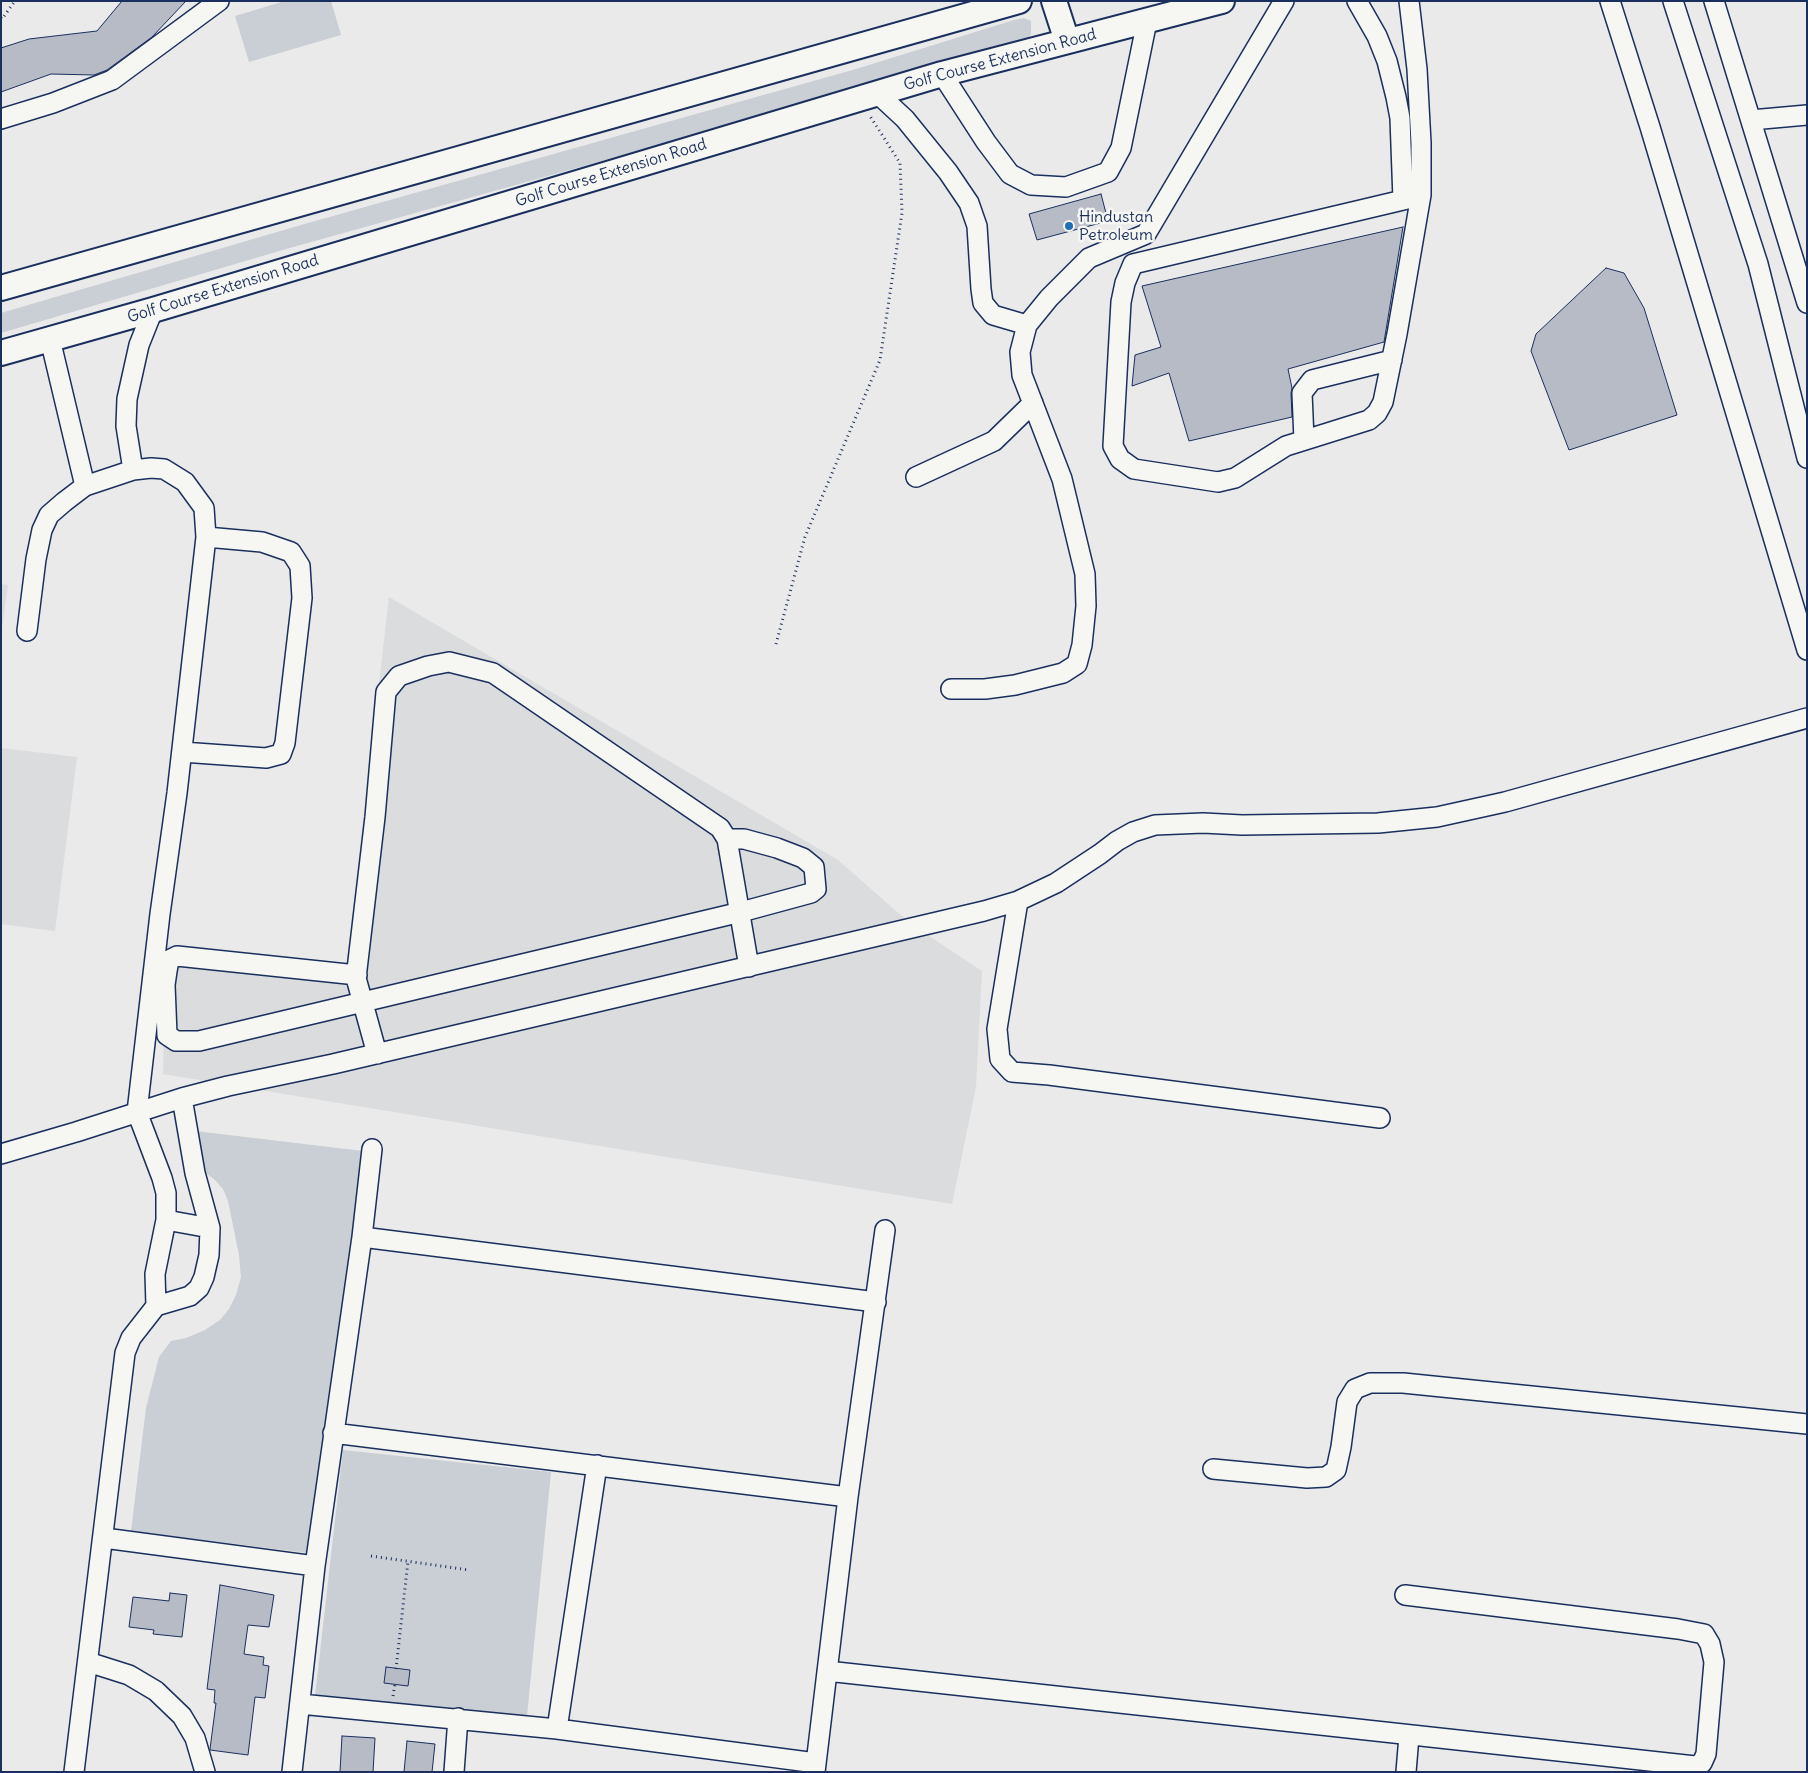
<!DOCTYPE html>
<html>
<head>
<meta charset="utf-8">
<style>
  body { margin:0 }
  #map { position:relative; width:1808px; height:1773px; overflow:hidden; background:#e9eae9; font-family:Delius,sans-serif }
  canvas { display:block }
  .frame { position:absolute; inset:0; border:2px solid #1b2f5e; pointer-events:none }
</style>
</head>
<body>
<div id="map">
<canvas width="1808" height="1773"></canvas>
<div class="frame"></div>
</div>
<script>
const ctx = document.querySelector('canvas').getContext('2d');
ctx.lineJoin = 'round';
function fillPath(path, color) { ctx.fillStyle = color; ctx.fill(path, 'evenodd'); }
const shape = rows => new Path2D(rows.map(r => 'M' + r).join(''));
function stroke(path, color, width, dash) { ctx.strokeStyle = color; ctx.lineWidth = width; ctx.lineCap = dash ? 'butt' : 'round'; ctx.setLineDash(dash || []); ctx.stroke(path); }
function label(font, color, halo, rows, align = 'center') {
  ctx.font = font + ' Delius,sans-serif'; ctx.lineWidth = 5; ctx.setLineDash([]); ctx.textBaseline = 'middle'; ctx.strokeStyle = halo; ctx.fillStyle = color; for (const [text, x, y, turn = 0] of rows) {
    ctx.save(); ctx.translate(x, y); ctx.rotate((+turn || 0) * Math.PI / 180); ctx.textAlign = isNaN(turn) ? turn : align; if (halo) ctx.strokeText(text, 0, 0); ctx.fillText(text, 0, 0); ctx.restore();
  }
}
fillPath(shape([
  [1,584,8,585,1,635],
  [389,597,838,860,911,924,982,971,976,1087,952,1204,163,1074,166,945,346,969],
  [1,748,77,757,55,931,1,924]
]), '#dadcde');
fillPath(shape([
  [285,1,331,1,341,35,249,62,235,16],
  [1024,18,1031,21,1031,34,1028,39,1018,43,810,103,286,249,1,333,1,313,301,225,856,69,1014,20],
  [195,1131,363,1151,316,1554,131,1531,146,1408,159,1357,171,1341,186,1338,205,1330,220,1320,229,1309,236,1295,241,1277,239,1255,228,1201,223,1189,215,1180,202,1170],
  [343,1450,551,1472,527,1716,315,1696]
]), '#caced5');
const building = shape([
  [122,1,186,1,152,37,107,70,94,75,51,74,1,92,1,48,29,39,97,31,122,1],
  [1101,194,1108,221,1037,240,1029,214,1101,194],
  [1403,227,1384,342,1288,369,1292,388,1291,393,1292,417,1189,441,1169,373,1132,386,1135,355,1161,347,1142,286,1403,227],
  [1606,268,1624,273,1644,308,1677,415,1569,450,1531,351,1536,334,1606,268],
  [220,1585,274,1595,269,1627,248,1625,244,1654,264,1657,263,1665,269,1666,265,1698,255,1697,248,1755,210,1750,210,1749,216,1703,214,1703,215,1690,207,1689,220,1585],
  [170,1593,187,1595,182,1637,153,1634,154,1630,129,1627,133,1597,169,1601,170,1593],
  [386,1667,410,1670,408,1686,384,1683,386,1667],
  [342,1736,375,1738,373,1772,340,1772,342,1736],
  [407,1741,435,1744,432,1772,404,1772,407,1741]
]);
fillPath(building, '#b6bbc6');
stroke(building, '#1b2f5e', 1);
const minor = shape([
  [1357,1,1377,36,1387,61,1396,97,1400,118,1403,200],
  [1409,1,1417,69,1421,143,1421,195,1397,334,1383,402,1377,413,1369,420,1286,446,1235,478,1218,482,1134,469,1120,459,1113,446,1121,302,1125,283,1133,264,1403,200,1421,195],
  [1610,1,1650,127,1807,650],
  [1673,1,1758,264,1807,458],
  [1714,1,1807,303],
  [942,74,986,142,1010,174,1031,185,1066,187,1108,172,1121,148,1147,21],
  [877,93,905,119,948,172,969,203,977,226,981,289,983,303,993,315,1027,325],
  [1,119,53,103,112,80,219,1],
  [1751,120,1807,115],
  [50,339,85,486],
  [1304,440,1302,393,1312,380,1392,360],
  [133,470,126,426,127,399,139,345,153,310],
  [916,477,994,441,1033,403],
  [27,631,36,559,42,530,49,515,64,502,85,486,133,470,151,468,164,469,185,482,204,508,206,537,177,793,160,914,137,1112,162,1178,166,1193,166,1220,155,1274,156,1306],
  [951,689,985,689,1015,685,1063,673,1077,664,1082,645,1086,606,1085,574,1062,479,1022,375,1020,352,1027,325,1049,298,1089,258,1146,234,1284,1],
  [182,752,266,758,281,754,285,743,302,598,300,566,291,552,262,542,206,537],
  [1018,901,997,1029,1000,1059,1012,1072,1049,1075,1380,1118],
  [357,975,177,956,169,960,167,971,165,985,167,1035,176,1041,199,1041,741,912,811,893,816,889,814,867,803,858,777,848,744,839,727,839],
  [377,1054,356,978,375,817,386,692,399,676,428,666,449,662,493,673,720,828,727,839,749,967],
  [1,1154,76,1132,182,1098,228,1086,333,1064,984,911,1018,901,1056,883,1100,854,1117,841,1133,832,1155,825,1203,823,1242,825,1378,823,1437,817,1505,802,1807,718],
  [166,1220,210,1228],
  [362,1237,876,1302],
  [333,1433,848,1497],
  [1213,1469,1307,1478,1326,1477,1336,1470,1341,1447,1347,1402,1355,1389,1370,1383,1403,1383,1807,1424],
  [104,1538,315,1566],
  [88,1662,129,1675,156,1691,182,1716,195,1738,205,1772],
  [827,1671,1695,1766,1702,1763,1706,1754,1714,1662,1710,1644,1704,1634,1678,1629,1405,1595],
  [300,1704,557,1729,816,1763],
  [557,1729,597,1465],
  [74,1772,125,1353,131,1338,156,1306,190,1296,199,1288,204,1277,209,1255,210,1228,195,1173,182,1098],
  [292,1772,315,1566,362,1237,372,1149],
  [454,1772,458,1718],
  [815,1772,848,1497,885,1230],
  [1406,1772,1409,1736]
]);
const major = shape([
  [1054,1,1067,41],
  [1,288,1019,1],
  [1,353,153,310,942,74,1222,1]
]);
stroke(minor, '#1b2f5e', 22);
stroke(major, '#1b2f5e', 28);
stroke(shape([
  [1,18,2,19,15,1],
  [776,644,805,537,880,360,902,213,900,163,870,116],
  [371,1556,469,1570],
  [396,1669,408,1561],
  [393,1696,395,1684]
]), '#1b2f5e', 3, [1, 4]);
stroke(minor, '#f6f6f2', 19);
stroke(major, '#f6f6f2', 24);
for (const [x, y, r, color] of [
  [1069,226,5,"#1f6fb2"]
]) { const dot = new Path2D(); dot.arc(x, y, r, 0, 2 * Math.PI); ctx.fillStyle = color; ctx.fill(dot); stroke(dot, '#f6f6f2', 2); }
label('16px', '#1b2f5e', '#f6f6f2', [
  ["Golf Course Extension Road",1000,60,-15],
  ["Golf Course Extension Road",611,173,-17],
  ["Golf Course Extension Road",223,289,-17]
]);
label('16px', '#1b2f5e', '#f6f6f2', [
  ["Hindustan",1079,217],
  ["Petroleum",1079,235]
], 'left');
</script>
</body>
</html>
